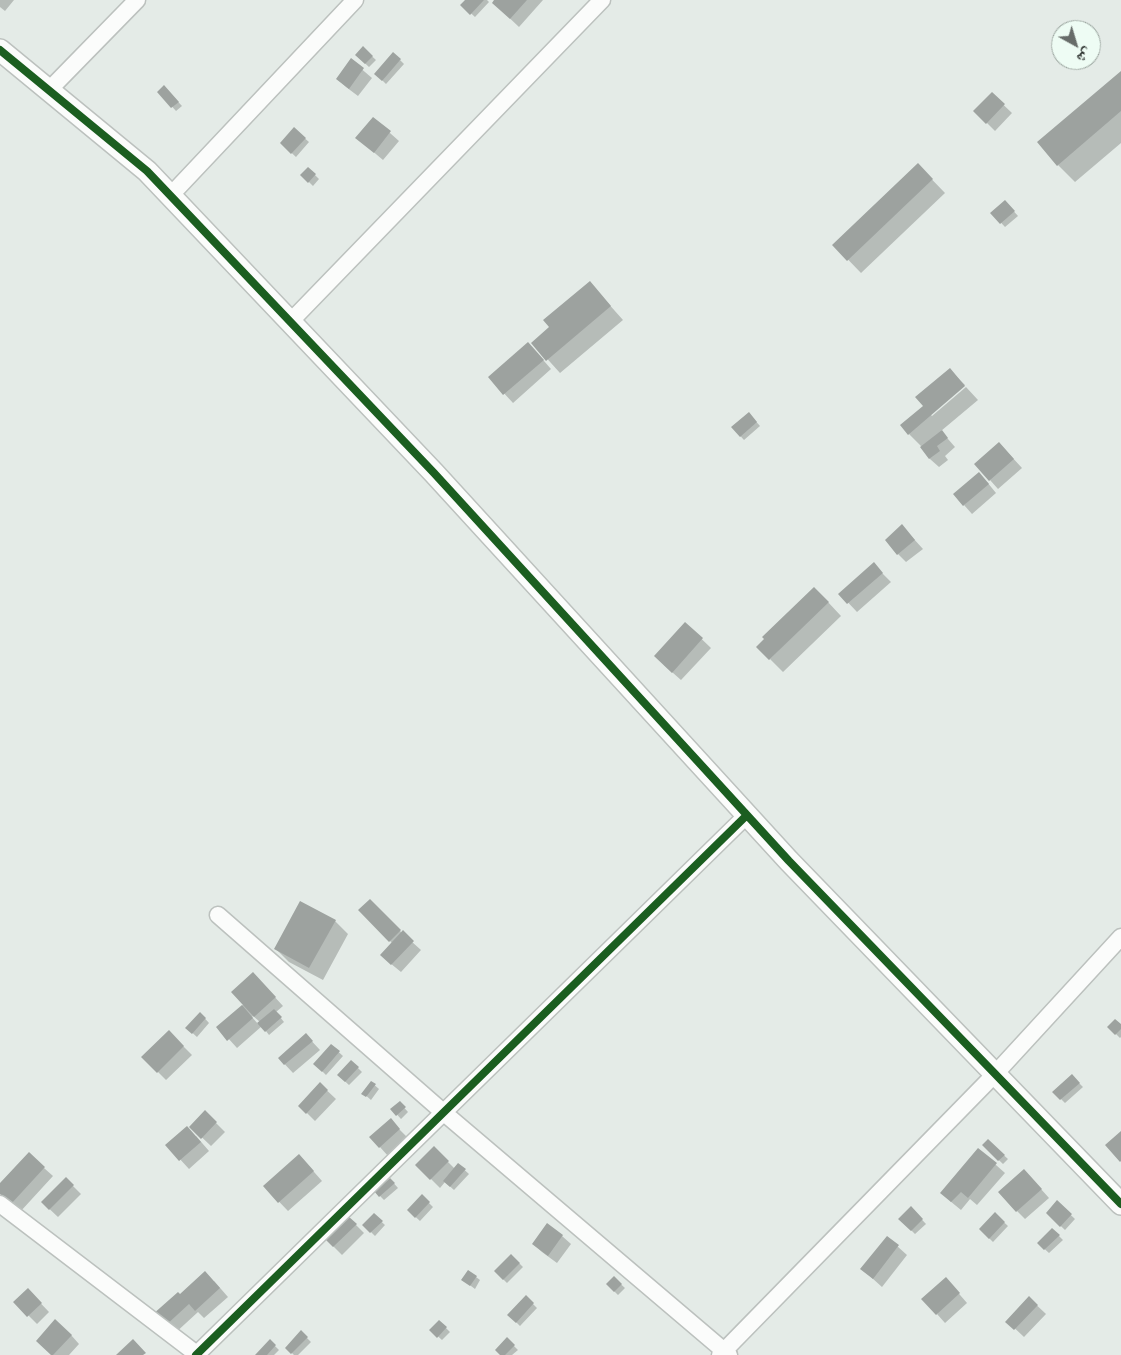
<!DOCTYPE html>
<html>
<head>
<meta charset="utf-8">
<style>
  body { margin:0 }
  #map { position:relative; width:1121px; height:1355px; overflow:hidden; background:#e4ebe7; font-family:"DM Sans","Noto Naskh Arabic",sans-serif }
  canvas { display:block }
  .north { position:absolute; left:1051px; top:20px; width:50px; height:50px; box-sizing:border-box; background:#eefcf4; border:1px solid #9da7a1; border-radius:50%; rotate:141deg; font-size:14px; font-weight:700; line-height:20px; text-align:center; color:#232825 }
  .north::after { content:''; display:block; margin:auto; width:18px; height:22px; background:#676c69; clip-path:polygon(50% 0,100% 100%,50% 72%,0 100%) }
</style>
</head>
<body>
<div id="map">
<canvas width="1121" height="1355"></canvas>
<div class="north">ش</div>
</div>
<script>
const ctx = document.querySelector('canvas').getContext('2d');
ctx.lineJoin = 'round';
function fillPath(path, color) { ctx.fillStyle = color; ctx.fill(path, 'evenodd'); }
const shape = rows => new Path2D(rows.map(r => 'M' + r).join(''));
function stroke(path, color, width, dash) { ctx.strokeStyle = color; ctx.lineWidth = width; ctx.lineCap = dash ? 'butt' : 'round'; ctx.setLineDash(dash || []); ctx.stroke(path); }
fillPath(shape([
  [0,0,14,0,5,11,0,7],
  [466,0,487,0,489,2,475,17,462,5],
  [496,0,543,0,519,27,502,11],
  [363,48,376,60,369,67,356,55],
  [351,60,372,78,358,96,346,87,337,79],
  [400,60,404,64,386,84,376,74],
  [1121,72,1121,143,1075,182,1058,165],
  [168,91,182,106,176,111,159,92],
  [992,94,1012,113,995,131,975,111],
  [373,118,399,141,383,160,357,138],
  [294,129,309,142,296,157,281,143],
  [918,165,945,193,861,273,834,245],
  [308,168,319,179,313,186,302,175],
  [1009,206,1018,216,1005,227,992,213],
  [590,283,623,320,560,373,533,343,551,327],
  [537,353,551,369,513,403,490,378],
  [950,370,965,385,930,414,932,416,966,387,978,400,941,431,955,447,945,456,948,460,939,467,930,459,922,447,909,434,924,406],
  [752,417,760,426,744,440,732,427],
  [999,443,1022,468,998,489,990,480],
  [987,482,996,493,972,514,964,505],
  [902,526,923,549,906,562,898,554],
  [882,573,891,582,857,612,840,594],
  [827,601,841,616,783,672,770,659],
  [686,624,711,648,681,680,664,665],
  [370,901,402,933,421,950,401,972,390,963,392,943,360,910],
  [335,921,348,934,323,980,289,962,276,949],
  [261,982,283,1006,276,1012,284,1022,269,1035,262,1026,237,1048,218,1027,244,1004],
  [253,1016,260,1022,258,1024,252,1017],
  [200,1013,209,1023,197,1037,187,1028],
  [1121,1026,1121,1037,1120,1038,1109,1027],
  [169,1032,192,1055,166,1080,143,1057],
  [306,1035,320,1050,293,1073,279,1058],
  [332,1046,343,1056,326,1075,315,1064],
  [351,1061,362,1072,349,1085,338,1075],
  [1076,1080,1083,1087,1065,1103,1054,1092],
  [371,1082,379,1089,371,1100,363,1093],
  [320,1084,336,1099,315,1121,300,1106],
  [400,1103,408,1112,401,1119,392,1109],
  [205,1112,225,1132,211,1146,191,1127],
  [399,1129,408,1138,388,1156,371,1137],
  [196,1136,209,1151,189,1169,167,1145],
  [988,1141,1008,1159,1003,1164,983,1145],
  [434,1148,455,1169,459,1165,469,1174,454,1190,445,1182,440,1188,417,1165],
  [978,1149,1005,1173,977,1205,970,1199,961,1210,950,1201],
  [307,1164,322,1181,288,1211,264,1186],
  [44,1168,53,1176,20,1212,0,1193,0,1185],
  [66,1179,81,1194,58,1217,42,1202],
  [390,1179,398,1188,384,1200,376,1192],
  [1032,1179,1049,1198,1025,1219,1017,1211],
  [422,1196,433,1207,420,1221,408,1210],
  [1057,1202,1075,1219,1065,1230,1047,1213],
  [911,1208,926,1224,915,1234,900,1219],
  [995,1214,1008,1226,993,1242,980,1229],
  [374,1215,385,1225,375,1236,364,1225],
  [348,1217,364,1233,342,1255,326,1239],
  [1052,1229,1063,1240,1049,1253,1038,1243],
  [562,1236,571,1244,557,1263,542,1252,533,1244],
  [887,1237,907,1255,882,1287,862,1269],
  [511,1255,523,1267,507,1283,495,1271],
  [476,1277,480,1280,475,1289,463,1280],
  [614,1278,625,1288,618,1295,607,1284],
  [214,1281,228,1297,204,1318,198,1312,173,1335,165,1326,180,1296],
  [954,1288,967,1303,945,1323,937,1314],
  [28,1290,49,1312,37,1324,15,1302],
  [526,1297,537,1308,520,1326,509,1315],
  [1029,1298,1046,1314,1024,1337,1007,1321],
  [439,1321,450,1332,442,1340,431,1330],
  [301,1332,311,1342,298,1355,294,1355,287,1348],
  [71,1335,79,1344,69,1355,52,1355],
  [507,1339,518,1350,512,1355,502,1355],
  [270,1341,279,1350,274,1355,256,1355]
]), '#0003');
fillPath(shape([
  [465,0,484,0,470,15,460,5],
  [494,0,527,0,510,19,492,3],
  [363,46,373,56,365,64,355,55],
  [393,52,401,59,382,81,374,74],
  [351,58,364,68,349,89,336,79],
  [1121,71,1121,111,1057,166,1037,142],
  [164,85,179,102,171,108,157,92],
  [992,92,1005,104,986,124,973,111],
  [373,117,391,131,374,153,355,138],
  [294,127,306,138,291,154,280,143],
  [918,163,933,179,847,261,832,245],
  [308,167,316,174,308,183,300,175],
  [1005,200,1015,211,1000,224,990,213],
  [590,281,611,306,546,361,531,343,549,327,543,320],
  [528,342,544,360,503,395,488,377],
  [950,368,965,386,908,435,900,425,923,406,915,397],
  [749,412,757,422,740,437,731,427],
  [942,430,948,438,937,446,940,451,929,459,920,447],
  [999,442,1014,459,989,481,974,464],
  [979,472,989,484,963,506,953,494],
  [902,524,915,540,897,555,885,540],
  [874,562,883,573,847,604,838,594],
  [814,587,829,602,769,660,756,647,764,639,762,637],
  [685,622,703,638,672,673,654,656],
  [370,899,401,930,389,942,358,910],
  [300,901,336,920,309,968,274,949],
  [403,930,414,941,391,965,380,955],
  [253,972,276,997,254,1017,231,992],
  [242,1005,253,1018,227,1041,216,1027],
  [274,1009,282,1017,265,1032,257,1023],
  [200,1012,206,1018,192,1034,185,1028],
  [1115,1019,1121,1024,1121,1029,1115,1035,1107,1027],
  [169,1030,184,1046,157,1073,141,1057],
  [306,1033,313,1041,284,1065,278,1058],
  [331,1044,340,1051,322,1072,313,1064],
  [351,1060,359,1067,345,1082,337,1075],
  [1072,1074,1080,1083,1060,1100,1052,1092],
  [371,1081,376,1084,366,1097,361,1094],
  [320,1082,328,1090,306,1114,298,1106],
  [400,1101,406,1107,396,1116,390,1109],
  [205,1110,217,1122,201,1139,189,1127],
  [391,1118,400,1129,379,1148,369,1137],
  [187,1126,201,1142,179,1161,165,1145],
  [1121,1131,1121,1161,1120,1162,1105,1145],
  [988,1139,1005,1155,998,1161,982,1145],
  [434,1146,449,1161,430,1180,415,1165],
  [978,1148,997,1163,968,1198,961,1192,951,1202,940,1193],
  [29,1152,45,1167,11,1204,0,1194,0,1183],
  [299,1154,314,1171,278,1203,263,1186],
  [458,1163,466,1169,450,1187,443,1181],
  [1024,1169,1042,1189,1016,1212,998,1192],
  [66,1177,74,1185,49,1210,41,1202],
  [390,1178,395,1183,379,1197,374,1191],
  [422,1194,430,1202,415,1218,407,1210],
  [1057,1200,1072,1214,1060,1227,1046,1213],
  [911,1206,923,1219,911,1231,898,1219],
  [995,1212,1005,1222,989,1239,979,1229],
  [374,1213,383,1221,370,1233,362,1225],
  [348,1216,357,1224,333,1247,325,1239],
  [547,1223,563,1235,548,1256,532,1244],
  [1052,1228,1060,1235,1044,1250,1037,1243],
  [887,1236,899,1245,873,1279,860,1269],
  [511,1254,520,1263,503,1280,494,1271],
  [468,1270,477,1276,470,1286,461,1280],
  [205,1271,220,1288,195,1311,189,1304,164,1327,152,1315,178,1292,180,1294],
  [614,1276,622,1284,614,1292,606,1284],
  [946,1277,960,1293,936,1315,921,1299],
  [28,1288,42,1303,27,1317,13,1302],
  [526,1295,534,1303,516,1323,507,1315],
  [1029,1296,1038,1305,1014,1330,1005,1322],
  [55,1319,72,1335,53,1355,51,1355,36,1341],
  [439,1320,447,1327,437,1338,429,1330],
  [301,1330,308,1337,291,1354,285,1348],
  [507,1337,515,1345,505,1355,500,1355,495,1350],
  [133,1339,146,1353,143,1355,116,1355],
  [270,1339,276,1345,267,1355,255,1355]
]), '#9da29f');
const minor = shape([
  [49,90,137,0],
  [170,196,355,0],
  [290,322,602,0],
  [218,915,443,1112,729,1355],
  [0,1204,198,1355],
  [196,1355,747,815],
  [720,1355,995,1074,1121,937]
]);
const tertiary = shape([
  [0,50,147,171,434,473,789,861,1121,1204]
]);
stroke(minor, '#bcc1be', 19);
stroke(tertiary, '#bcc1be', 24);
stroke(minor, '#fbfcfb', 16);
stroke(tertiary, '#fbfcfb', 21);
stroke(shape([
  [0,50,147,171,434,473,789,861,1121,1204],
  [196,1355,747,815]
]), '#1b5e20', 8);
</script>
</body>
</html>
